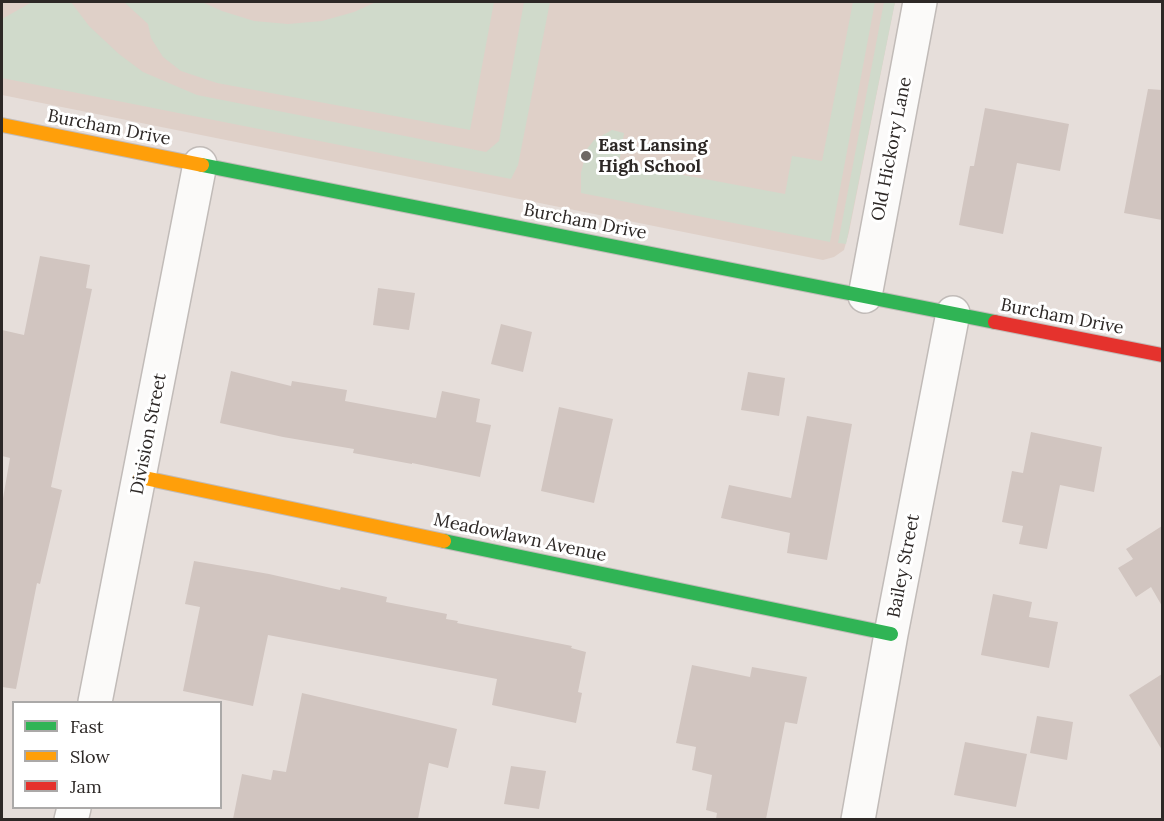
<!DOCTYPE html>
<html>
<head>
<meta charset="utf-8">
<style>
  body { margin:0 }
  #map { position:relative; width:1164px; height:821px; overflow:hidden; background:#e6deda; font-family:Lora,serif }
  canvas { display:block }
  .frame { position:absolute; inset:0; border:3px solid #2d2826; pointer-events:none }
  .legend { position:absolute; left:12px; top:701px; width:210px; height:108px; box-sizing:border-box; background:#fff; border:2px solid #aba9a8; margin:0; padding:8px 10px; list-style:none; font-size:18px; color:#2d2826 }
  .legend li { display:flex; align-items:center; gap:12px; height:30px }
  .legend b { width:30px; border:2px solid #aba9a8 }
</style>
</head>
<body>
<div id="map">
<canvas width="1164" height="821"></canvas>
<div class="frame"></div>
<ul class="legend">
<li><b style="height:8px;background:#30b455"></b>Fast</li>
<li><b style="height:8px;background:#ff9f0a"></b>Slow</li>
<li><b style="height:8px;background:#e5322d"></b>Jam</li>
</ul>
</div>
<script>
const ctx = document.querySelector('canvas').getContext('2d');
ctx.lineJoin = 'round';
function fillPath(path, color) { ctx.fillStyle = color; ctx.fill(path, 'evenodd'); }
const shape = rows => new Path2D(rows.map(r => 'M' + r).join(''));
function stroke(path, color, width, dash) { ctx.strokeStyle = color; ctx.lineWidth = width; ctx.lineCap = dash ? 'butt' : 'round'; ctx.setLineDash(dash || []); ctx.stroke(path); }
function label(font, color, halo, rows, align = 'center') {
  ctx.font = font + ' Lora,serif'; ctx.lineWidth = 6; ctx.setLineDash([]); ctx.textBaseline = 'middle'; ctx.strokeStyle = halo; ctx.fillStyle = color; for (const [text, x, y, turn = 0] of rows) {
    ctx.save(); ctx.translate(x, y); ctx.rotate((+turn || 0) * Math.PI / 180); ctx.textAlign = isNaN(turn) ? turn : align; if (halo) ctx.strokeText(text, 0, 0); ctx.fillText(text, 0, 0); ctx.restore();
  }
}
fillPath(shape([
  [2,2,895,2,849,232,844,250,834,257,823,260,2,95]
]), '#dfd0c8');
fillPath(shape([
  [32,2,71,2,89,26,119,54,143,72,197,95,486,152,499,141,524,2,550,2,518,165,511,179,2,78,2,19],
  [124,2,202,2,222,11,254,21,288,24,322,21,354,12,376,2,494,2,470,130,217,83,181,71,163,57,151,38,148,24],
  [853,2,875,2,830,242,581,193,581,173,587,149,594,140,612,130,624,133,619,163,785,194,792,156,822,161],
  [884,2,895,2,846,244,838,243]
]), '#d0dacb');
fillPath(shape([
  [1148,89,1162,90,1162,220,1124,213],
  [985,108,1069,124,1060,171,1017,163,1003,234,959,225,970,166,974,166],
  [40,256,90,265,86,288,92,289,51,487,62,490,40,584,37,583,16,689,2,687,2,504,10,458,2,456,2,330,24,335],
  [378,288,415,293,409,330,373,325],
  [501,324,532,332,523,372,491,364],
  [231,371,291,386,292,381,347,390,345,401,436,418,442,391,480,399,476,422,491,425,480,477,412,463,412,464,353,453,354,449,283,437,220,423],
  [748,372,785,378,779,416,741,410],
  [559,407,613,419,594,503,541,491],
  [807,416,852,424,827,560,787,553,790,533,721,518,729,485,791,498],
  [1031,432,1102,447,1094,492,1060,485,1047,549,1019,544,1023,526,1002,522,1012,471,1023,473],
  [1162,526,1162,606,1151,587,1136,597,1118,568,1133,559,1126,549],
  [194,561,269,574,340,590,341,587,387,597,386,602,447,614,446,619,458,621,457,623,572,646,571,648,586,652,578,692,582,693,576,723,492,705,497,679,268,635,253,706,183,691,200,607,185,604],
  [993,594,1032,602,1029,617,1058,622,1049,668,981,655],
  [692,665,750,677,752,667,807,677,797,724,785,722,766,819,716,819,717,813,706,810,712,775,692,770,696,747,676,743],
  [1162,674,1162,750,1129,695],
  [302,693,457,729,448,768,429,763,418,819,233,819,242,774,271,780,273,770,286,772],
  [1037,716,1073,722,1067,760,1030,753],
  [965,742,1027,754,1016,807,954,795],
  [511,766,546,771,539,809,504,804]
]), '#d1c5c0');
const street = shape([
  [865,296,920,2],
  [95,702,200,164],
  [71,820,74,808],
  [858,820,891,634,953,313]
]);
const fast = shape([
  [202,165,995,322],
  [444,541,891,634]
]);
const slow = shape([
  [2,125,202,165],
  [140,477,444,541]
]);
const jam = shape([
  [995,322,1162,355]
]);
stroke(street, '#c1bbb8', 36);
stroke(fast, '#c1bbb8', 16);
stroke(slow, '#c1bbb8', 16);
stroke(jam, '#c1bbb8', 16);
stroke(street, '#fbfaf9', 33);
stroke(fast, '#30b455', 14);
stroke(slow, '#ff9f0a', 14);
stroke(jam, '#e5322d', 14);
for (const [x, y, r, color] of [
  [586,156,6,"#6e6865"]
]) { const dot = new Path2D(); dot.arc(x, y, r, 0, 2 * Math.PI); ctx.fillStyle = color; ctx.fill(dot); stroke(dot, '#fff', 2); }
label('18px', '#2d2826', '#fff', [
  ["Burcham Drive",109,128,11],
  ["Old Hickory Lane",892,149,-79],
  ["Burcham Drive",585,222,11],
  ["Burcham Drive",1062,317,11],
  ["Division Street",149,434,-79],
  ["Meadowlawn Avenue",520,538,12],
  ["Bailey Street",904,566,-79]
]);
label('bold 18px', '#2d2826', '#fff', [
  ["East Lansing",598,146],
  ["High School",598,167]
], 'left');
</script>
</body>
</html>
